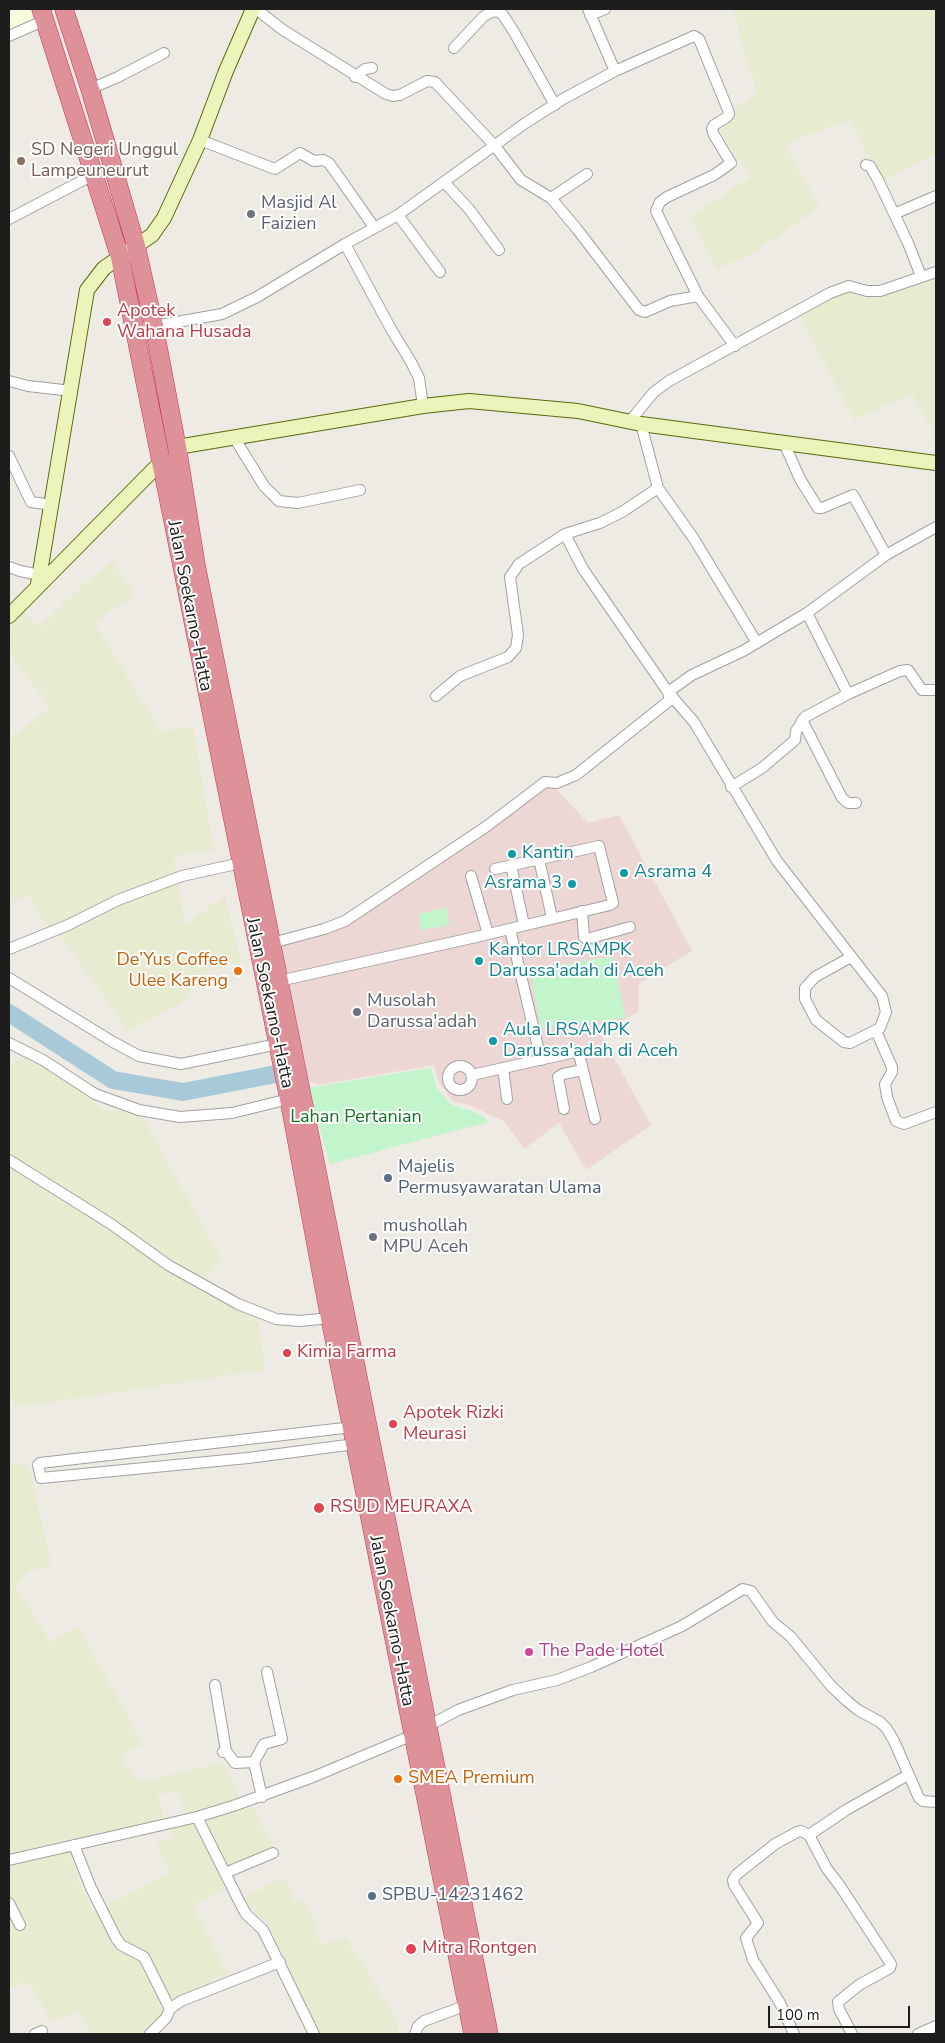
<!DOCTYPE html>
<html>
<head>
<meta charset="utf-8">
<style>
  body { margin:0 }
  #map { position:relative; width:945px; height:2043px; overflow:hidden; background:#edebe4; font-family:"Nunito Sans",sans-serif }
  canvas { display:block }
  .frame { position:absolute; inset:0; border:10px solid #1d1d1d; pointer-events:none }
  .scale { position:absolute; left:768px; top:2006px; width:142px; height:22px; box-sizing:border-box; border:2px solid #1d1d1d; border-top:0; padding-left:6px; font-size:15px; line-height:18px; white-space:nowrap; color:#1d1d1d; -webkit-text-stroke:4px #fff; paint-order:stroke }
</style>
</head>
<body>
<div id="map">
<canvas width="945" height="2043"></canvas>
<div class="frame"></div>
<div class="scale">100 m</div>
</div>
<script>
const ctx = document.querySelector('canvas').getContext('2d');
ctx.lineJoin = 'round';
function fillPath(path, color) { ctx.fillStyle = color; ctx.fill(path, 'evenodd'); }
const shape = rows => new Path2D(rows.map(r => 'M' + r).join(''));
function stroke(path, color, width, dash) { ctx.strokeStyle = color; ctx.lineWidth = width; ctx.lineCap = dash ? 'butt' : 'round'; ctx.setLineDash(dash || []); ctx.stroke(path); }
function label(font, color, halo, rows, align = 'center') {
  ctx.font = font + ' "Nunito Sans",sans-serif'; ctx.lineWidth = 4; ctx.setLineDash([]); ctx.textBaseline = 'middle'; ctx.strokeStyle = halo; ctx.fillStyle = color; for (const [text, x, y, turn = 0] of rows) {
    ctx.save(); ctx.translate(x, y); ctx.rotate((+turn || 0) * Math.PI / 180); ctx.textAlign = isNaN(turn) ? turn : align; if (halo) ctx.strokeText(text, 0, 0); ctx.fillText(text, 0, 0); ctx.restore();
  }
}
fillPath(shape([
  [545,777,588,823,619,815,692,951,639,983,638,1012,601,1034,651,1125,586,1170,559,1123,524,1149,505,1122,469,1105,453,1102,439,1083,434,1065,318,1085,308,1080,281,940,340,922]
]), '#edd7d4');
fillPath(shape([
  [9,9,35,9,39,19,9,30]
]), '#fafcde');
fillPath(shape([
  [735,9,936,9,936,154,882,181,849,120,786,144,819,207,756,251,717,269,691,216,750,177,714,122,757,94,733,10],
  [936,267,936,437,912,393,854,420,797,309,851,283,873,290],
  [114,560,134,595,94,622,160,731,193,727,214,850,174,856,185,925,225,896,241,962,203,973,182,1002,128,1031,63,939,45,923,29,895,9,904,9,737,10,738,50,708,9,651,9,628,23,611,39,627,89,580],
  [30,1052,105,1110,138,1110,222,1260,202,1281,257,1310,265,1370,19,1407,9,1397,9,1066],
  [9,1463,29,1466,51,1565,29,1572,15,1587,50,1641,79,1628,143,1744,120,1756,138,1783,223,1762,245,1809,254,1806,274,1849,219,1871,224,1891,193,1906,227,1974,174,2000,157,2023,145,2034,90,2034,79,2010,52,2021,27,1981,9,1991],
  [177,1789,190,1823,170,1827,174,1836,157,1844,169,1872,93,1912,80,1883,66,1841,164,1819,157,1796],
  [285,1877,294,1902,305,1900,322,1944,347,1938,396,2020,399,2034,317,2034,268,1923,242,1899]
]), '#e7ebd0');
fillPath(shape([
  [447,907,449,925,421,930,419,914],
  [612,957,626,1018,541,1028,530,969],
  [431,1068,437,1088,452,1105,472,1111,484,1117,488,1122,330,1164,308,1088]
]), '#c3f5cc');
stroke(shape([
  [9,1013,113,1080,183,1092,281,1073]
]), '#a7c9d8', 18);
const street = shape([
  [256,9,283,30,386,94,393,96,400,95,427,81,435,82,494,145,521,180,551,198,577,229,639,310,645,312,670,301,698,296],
  [588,9,615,71],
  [590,15,605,9],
  [9,36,45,20],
  [454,48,483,17,491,12,498,11,503,15,514,32,555,105],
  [355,77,365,69,372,68],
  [90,89,118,77,164,53],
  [200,140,275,169,300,153,314,161,323,160,329,163,334,170,374,227],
  [866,165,870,166,878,180,908,243,921,276],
  [444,182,469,209,499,250],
  [551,198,587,174],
  [894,214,936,196],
  [398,215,440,272],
  [9,219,93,175],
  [345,244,391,329,411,362,419,378,423,406],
  [154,326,222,314,257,297,345,244,398,215,524,124,563,99,615,71,694,36,699,39,728,110,729,114,727,117,714,125,712,129,714,135,731,163,714,175,667,197,660,202,656,211,698,296,735,346],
  [9,381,28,386,72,391],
  [630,421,654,392,669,381,830,293,849,286,867,291,880,291,936,272],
  [641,424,658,488,694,539,757,643],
  [235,439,264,486,279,501,298,503,360,490],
  [784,443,800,479,818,508,822,508,853,495,886,555],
  [9,456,31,502,53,505],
  [565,534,583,569,668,692,694,722,777,861,882,996,886,1012,880,1028,850,1043,844,1042,816,1020,805,999,805,988,815,977,851,957],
  [9,567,20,571,40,575],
  [807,613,848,694],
  [436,696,460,676,508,657,516,648,518,635,510,577,519,564,565,534,600,523,622,512,658,488],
  [802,720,842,798,848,803,856,803],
  [731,787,762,768,795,740,796,731,805,717,848,694,900,671,908,670,922,690,936,690],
  [539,859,552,918],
  [511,865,524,925],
  [471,876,488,934],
  [582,911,584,937,587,939,630,927],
  [510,929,541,1060],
  [272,943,324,929,345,921,487,826,545,782,557,783,576,775,670,700,668,692,692,675,743,651,807,613,886,555,936,527],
  [9,949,68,925,118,900,182,876,241,863],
  [9,978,113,1042,139,1056,181,1064,278,1044],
  [279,981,476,937,610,905,613,903,599,846,495,869],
  [876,1031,892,1067,892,1072,885,1084,887,1097,896,1121,904,1124,936,1112],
  [9,1043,43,1060,95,1094,139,1110,180,1117,232,1113,289,1099],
  '448 1078a12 12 0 1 1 24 0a12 12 0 1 1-24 0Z',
  [503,1068,507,1099],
  [472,1075,575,1052,578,1054,580,1058,595,1119],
  [564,1109,558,1077,563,1074,583,1070],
  [9,1160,111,1224,168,1265,238,1304,276,1319,300,1321,330,1318],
  [353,1427,40,1463,38,1465,41,1478,248,1458,355,1444],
  [215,1685,226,1751],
  [428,1726,458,1710,513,1690,557,1680,591,1667,682,1626,743,1589,751,1591,773,1622,791,1637,831,1686,847,1701,858,1710,880,1722,887,1729,894,1741,919,1798,923,1801,936,1802],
  [223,1752,226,1751,235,1763,254,1762,264,1744,282,1739,267,1672],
  [254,1762,262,1797],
  [197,1817,241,1905,246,1914,263,1930,314,2034],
  [74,1845,91,1888,116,1938,121,1945,144,1957,170,2009],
  [9,1860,197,1817,233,1806,313,1777,413,1735],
  [225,1873,273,1853],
  [9,1903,20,1925],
  [35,2034,42,2031],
  [150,2034,166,2018,170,2009,181,2001,280,1962],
  [415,2034,418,2026,424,2021,467,2005],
  [794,2034,780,2003,753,1960,746,1938,758,1923,734,1885,733,1880,736,1875,775,1844,797,1832,801,1831,809,1835],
  [852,2034,839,2009,838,2002,859,1985,890,1968,891,1964,840,1886,827,1869,809,1835,846,1810,908,1775],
  [918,2034,936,2026]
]);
const secondary = shape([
  [177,447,423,406,469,401,578,411,641,424,936,463],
  [38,584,87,290,104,268,152,235,164,218,200,140,226,71,253,9],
  [9,616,160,463]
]);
const highway = shape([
  [41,9,120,257,289,1099,327,1303,473,2034],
  [64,9,90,89,136,246,154,326,177,447,196,565,489,2034]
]);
stroke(street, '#a1a1a1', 12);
stroke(secondary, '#596b0d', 16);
stroke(highway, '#cb3259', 19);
stroke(street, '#fff', 10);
stroke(secondary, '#ecf4bb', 14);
stroke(highway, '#df9199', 18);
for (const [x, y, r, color] of [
  [21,161,5,"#8d6e63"],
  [251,214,5,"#6b7280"],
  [107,322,5,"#e0444e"],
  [512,854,5,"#0f9aa8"],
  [624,873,5,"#0f9aa8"],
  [572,884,5,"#0f9aa8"],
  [479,961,5,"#0f9aa8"],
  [238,971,5,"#e8710a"],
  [357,1012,5,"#6b7280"],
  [493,1041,5,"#0f9aa8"],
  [388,1178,5,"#5c6f8a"],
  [373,1237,5,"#6b7280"],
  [287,1353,5,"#e0444e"],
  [393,1424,5,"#e0444e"],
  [319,1508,6,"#e0444e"],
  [529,1652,5,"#d1479c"],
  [398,1779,5,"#e8710a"],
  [372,1896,5,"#5c6f8a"],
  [411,1949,6,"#e0444e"]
]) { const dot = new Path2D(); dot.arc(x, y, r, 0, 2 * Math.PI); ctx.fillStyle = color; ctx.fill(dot); stroke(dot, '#fff', 2); }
label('18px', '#785e54', '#fff', [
  ["SD Negeri Unggul",31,151],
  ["Lampeuneurut",31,172]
], 'left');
label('18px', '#5b616d', '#fff', [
  ["Masjid Al",261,204],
  ["Faizien",261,225],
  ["Musolah",367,1002],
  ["Darussa'adah",367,1023],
  ["mushollah",383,1227],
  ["MPU Aceh",383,1248]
], 'left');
label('18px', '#be3a42', '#fff', [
  ["Apotek",117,312],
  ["Wahana Husada",117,333],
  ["Kimia Farma",297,1353],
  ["Apotek Rizki",403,1414],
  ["Meurasi",403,1435],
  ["RSUD MEURAXA",330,1508],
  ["Mitra Rontgen",422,1949]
], 'left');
label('18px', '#1d1d1d', '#fff', [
  ["Jalan Soekarno-Hatta",189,606,79],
  ["Jalan Soekarno-Hatta",269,1003,78],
  ["Jalan Soekarno-Hatta",391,1621,79]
]);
label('18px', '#0d838f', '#fff', [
  ["Kantin",522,854],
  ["Asrama 4",634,873],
  ["Asrama 3",562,884,"right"],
  ["Kantor LRSAMPK",489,951],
  ["Darussa'adah di Aceh",489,972],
  ["Aula LRSAMPK",503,1031],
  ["Darussa'adah di Aceh",503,1052]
], 'left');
label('18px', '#c56008', '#fff', [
  ["De’Yus Coffee",228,961],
  ["Ulee Kareng",228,982],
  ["SMEA Premium",408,1779,"left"]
], 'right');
label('18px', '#147224', '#fff', [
  ["Lahan Pertanian",356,1118]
]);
label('18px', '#4e5e75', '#fff', [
  ["Majelis",398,1168],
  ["Permusyawaratan Ulama",398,1189],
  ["SPBU-14231462",382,1896]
], 'left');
label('18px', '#b23c85', '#fff', [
  ["The Pade Hotel",539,1652]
], 'left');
</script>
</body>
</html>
